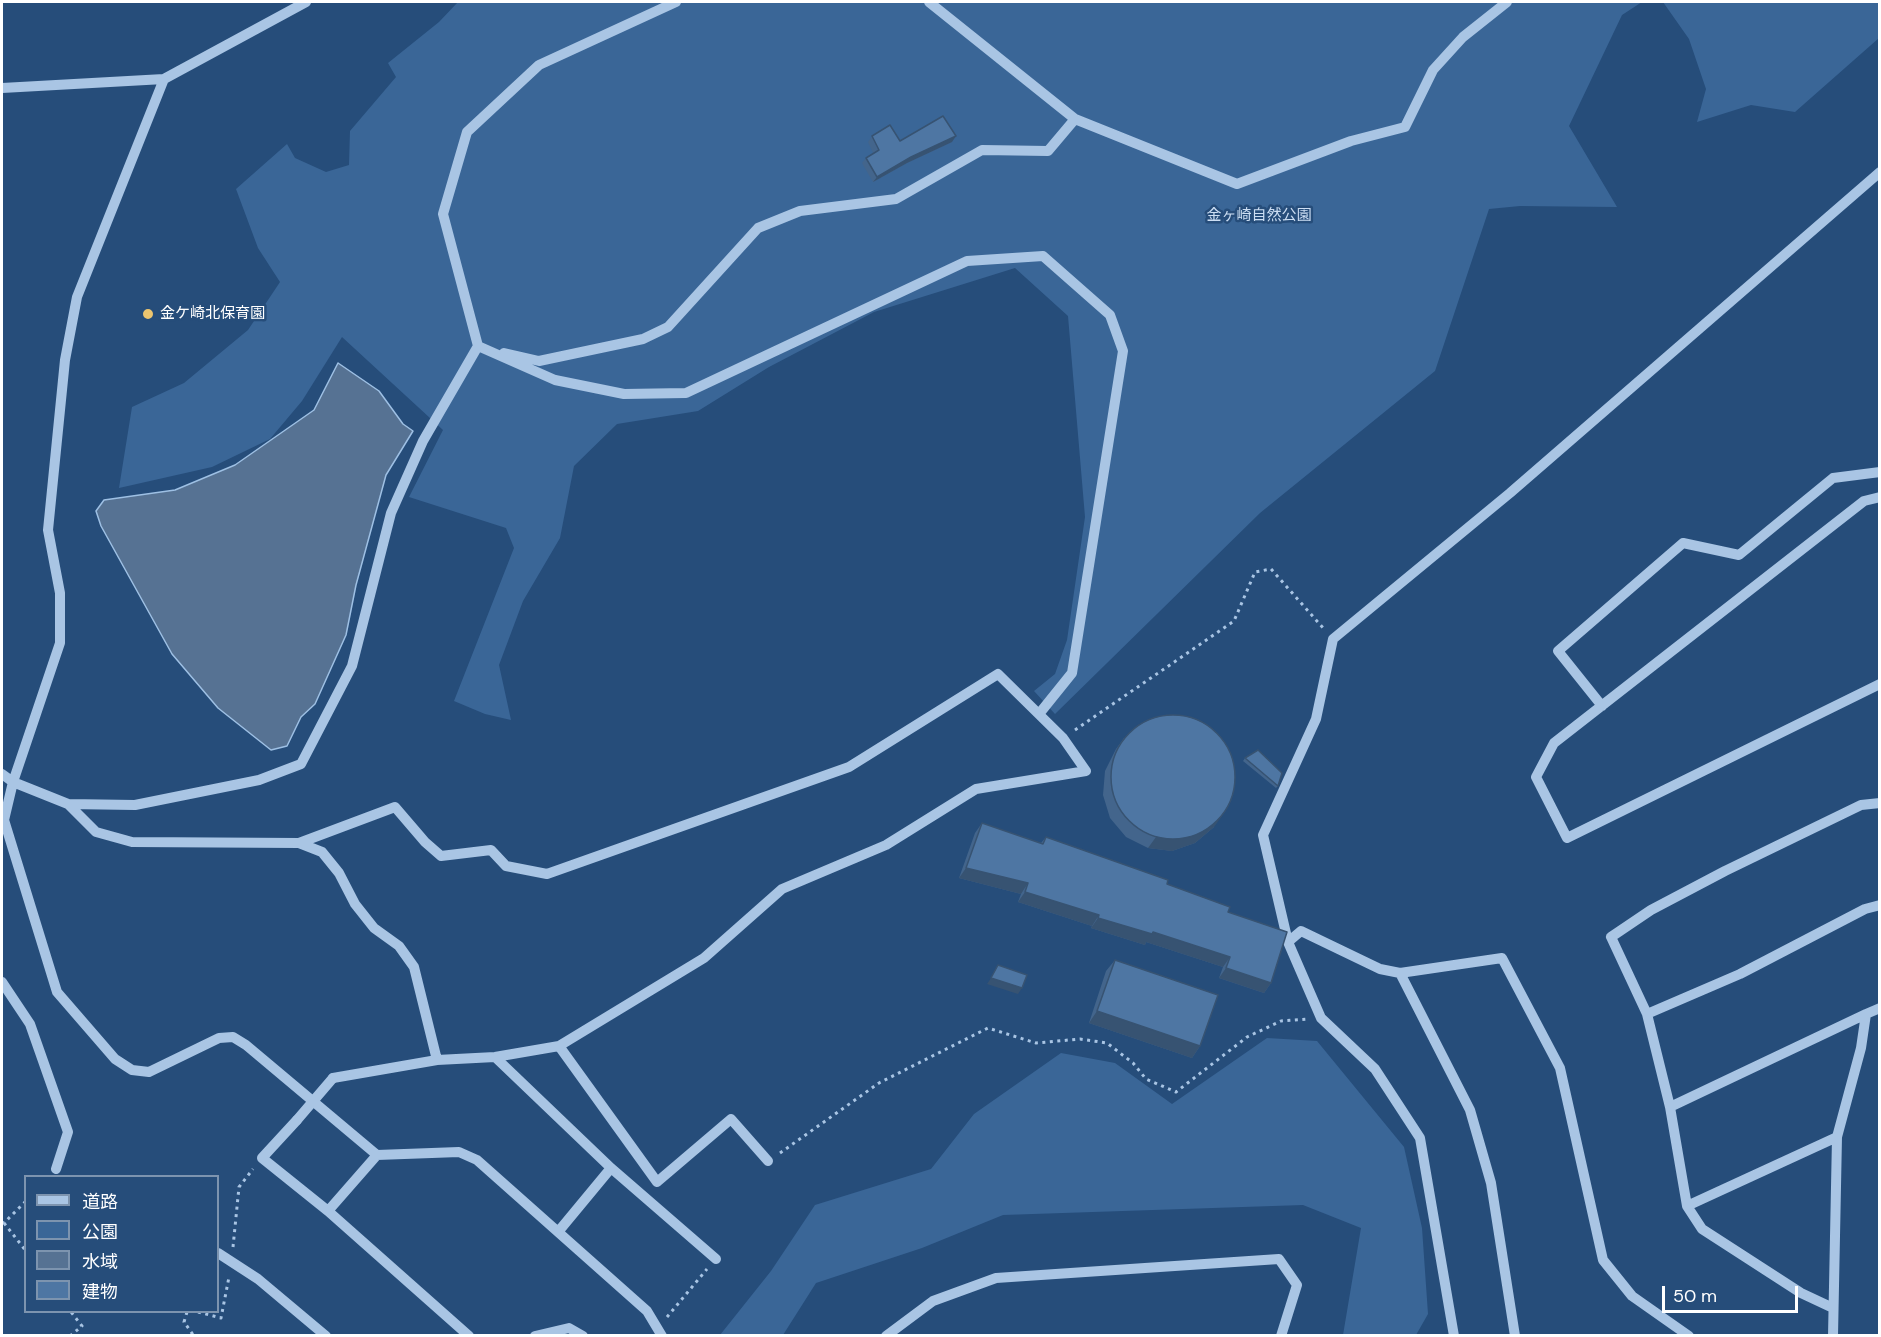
<!DOCTYPE html>
<html>
<head>
<meta charset="utf-8">
<style>
  body { margin:0 }
  #map { position:relative; width:1881px; height:1337px; overflow:hidden; background:#264d7a; font-family:"DM Sans","Noto Sans JP",sans-serif }
  canvas { display:block }
  .frame { position:absolute; inset:0; border:3px solid #fff; pointer-events:none }
  .legend { position:absolute; left:24px; top:1175px; width:195px; height:138px; box-sizing:border-box; background:#264d7a; border:2px solid #7d94af; margin:0; padding:8px 10px; list-style:none; font-size:18px; color:#fff }
  .legend li { display:flex; align-items:center; gap:12px; height:30px }
  .legend b { width:30px; border:2px solid #7d94af }
  .scale { position:absolute; left:1662px; top:1286px; width:136px; height:27px; box-sizing:border-box; border:3px solid #fff; border-top:0; padding-left:8px; font-size:18px; line-height:21px; white-space:nowrap; color:#fff; -webkit-text-stroke:4px #264d7a; paint-order:stroke }
</style>
</head>
<body>
<div id="map">
<canvas width="1881" height="1337"></canvas>
<div class="frame"></div>
<ul class="legend">
<li><b style="height:8px;background:#a9c5e4"></b>道路</li>
<li><b style="height:16px;background:#3a6697"></b>公園</li>
<li><b style="height:16px;background:#567293"></b>水域</li>
<li><b style="height:16px;background:#4e76a3"></b>建物</li>
</ul>
<div class="scale">50 m</div>
</div>
<script>
const ctx = document.querySelector('canvas').getContext('2d');
ctx.lineJoin = 'round';
function fillPath(path, color) { ctx.fillStyle = color; ctx.fill(path, 'evenodd'); }
const shape = rows => new Path2D(rows.map(r => 'M' + r).join(''));
function stroke(path, color, width, dash) { ctx.strokeStyle = color; ctx.lineWidth = width; ctx.lineCap = dash ? 'butt' : 'round'; ctx.setLineDash(dash || []); ctx.stroke(path); }
function label(font, color, halo, rows, align = 'center') {
  ctx.font = font + ' "DM Sans","Noto Sans JP",sans-serif'; ctx.lineWidth = 5; ctx.setLineDash([]); ctx.textBaseline = 'middle'; ctx.strokeStyle = halo; ctx.fillStyle = color; for (const [text, x, y, turn = 0] of rows) {
    ctx.save(); ctx.translate(x, y); ctx.rotate((+turn || 0) * Math.PI / 180); ctx.textAlign = isNaN(turn) ? turn : align; if (halo) ctx.strokeText(text, 0, 0); ctx.fillText(text, 0, 0); ctx.restore();
  }
}
fillPath(shape([
  [458,2,1642,2,1622,15,1569,126,1617,207,1520,206,1489,209,1435,371,1260,513,1055,714,1034,691,1055,674,1067,640,1085,517,1068,316,1015,268,874,312,769,367,698,411,617,424,574,466,560,538,523,601,499,665,511,720,485,714,454,701,514,548,506,528,409,497,443,430,342,337,302,401,270,439,212,467,119,488,132,407,184,383,248,330,280,282,258,248,236,189,287,144,295,158,326,172,349,165,350,131,396,77,388,63,439,22],
  [1663,2,1879,2,1879,38,1795,112,1751,105,1697,122,1706,89,1689,39],
  [1267,1038,1317,1041,1404,1147,1422,1228,1428,1314,1416,1335,1343,1335,1361,1228,1303,1205,1003,1215,922,1248,816,1283,783,1335,720,1335,771,1271,815,1205,931,1169,974,1114,1061,1053,1115,1063,1172,1104]
]), '#3a6697');
const water = shape([
  [338,363,379,391,403,424,413,431,386,475,356,585,346,635,315,704,301,717,287,746,271,750,218,708,172,654,101,526,96,511,104,500,175,490,235,465,314,410,338,363]
]);
fillPath(water, '#567293');
stroke(water, '#9ec0e4', 1.5);
stroke(shape([
  [1075,730,1234,621,1255,572,1271,569,1324,629],
  [780,1153,879,1083,988,1028,1036,1043,1080,1039,1107,1043,1133,1063,1146,1079,1176,1092,1247,1037,1281,1021,1308,1019],
  [2,1222,4,1223,26,1201],
  [4,1223,26,1251],
  [233,1247,239,1187,253,1169],
  [187,1312,184,1322,194,1336],
  [198,1312,221,1318,229,1277],
  [667,1317,707,1269],
  [70,1336,82,1326,71,1312]
]), '#a9c5e4', 3, [3, 4.5]);
stroke(shape([
  [164,79,77,297,65,360,48,530,60,593,60,643,13,782,4,820,57,992,115,1059,132,1070,149,1072,219,1038,233,1037,246,1045,377,1155,459,1152,477,1160,647,1311,662,1336],
  [2,88,164,79,306,2],
  [1075,119,1237,184,1351,141,1405,127,1433,70,1463,37,1507,2],
  [478,346,555,380,624,394,686,393,967,261,1043,256,1110,315,1123,351,1072,673,1039,714],
  [504,353,539,361,643,339,668,327,758,228,800,211,896,199,982,150,1048,151,1075,119,929,2],
  [1880,497,1864,501,1554,743,1536,777,1567,838,1880,684],
  [1602,706,1558,651,1683,543,1739,555,1833,478,1880,472],
  [2,774,13,782,68,804,135,805,259,780,301,764,352,666,391,513,423,441,478,346,443,214,467,132,539,65,676,2],
  [68,804,96,832,132,842,299,843,322,852,339,873,355,904,374,928,399,946,414,967,437,1060],
  [299,843,395,807,425,842,441,856,491,850,506,866,547,874,849,767,998,674,1063,738,1086,771,976,789,886,845,782,889,704,958,559,1046,495,1057,437,1060,333,1078],
  [1288,942,1301,931,1380,969,1400,973],
  [2,982,30,1024,68,1132,56,1169],
  [1647,1014,1740,974,1865,909,1880,905],
  [559,1046,657,1182,731,1119,768,1161],
  [495,1057,611,1168,716,1259],
  [1670,1107,1866,1014],
  [297,1120,262,1158,328,1211,469,1336],
  [1687,1206,1837,1137],
  [328,1211,377,1155],
  [558,1232,611,1168],
  [218,1253,258,1279,326,1336],
  [1833,1308,1801,1293,1702,1229,1687,1206,1670,1107,1647,1014,1611,937,1651,910,1725,871,1861,805,1880,803],
  [535,1336,569,1328,583,1336],
  [886,1336,933,1301,996,1278,1279,1259,1297,1285,1281,1336],
  [1454,1336,1420,1138,1375,1069,1321,1018,1288,942,1263,835,1316,719,1333,639,1510,493,1880,172],
  [1515,1336,1491,1183,1470,1110,1400,973,1502,958,1560,1068,1603,1260,1632,1296,1689,1336],
  [1833,1336,1837,1137,1861,1048,1866,1014,1880,1008]
]), '#a9c5e4', 10);
stroke(shape([
  [297,1120,333,1078]
]), '#a9c5e4', 10);
fillPath(shape([
  [872,136,900,141,952,142,907,163,873,182,862,163,866,158,873,153,868,142],
  [1124,738,1214,827,1195,843,1172,851,1148,848,1126,837,1110,818,1103,795,1105,771,1116,749],
  [1245,758,1278,786,1276,788,1243,761],
  [982,823,1041,843,1046,837,1167,884,1228,912,1271,983,1264,993,1219,978,1223,967,1146,942,1145,945,1091,928,1092,926,1018,902,1021,894,959,878,975,833],
  [1115,960,1200,1046,1192,1058,1089,1023,1106,971]
]), '#43658c');
fillPath(shape([
  [956,136,952,142,907,163,873,182,877,177,911,157],
  [1222,816,1214,827,1195,843,1172,851,1148,848,1156,837],
  [966,868,1028,883,1021,894,959,878],
  [1025,892,1099,915,1092,926,1018,902],
  [1098,918,1153,932,1230,957,1223,967,1146,942,1145,945,1091,928],
  [1226,968,1271,983,1264,993,1219,978],
  [991,978,1022,988,1018,994,987,984],
  [1097,1011,1200,1046,1192,1058,1089,1023]
]), '#375372');
const building = shape([
  [943,116,956,136,911,157,877,177,866,158,879,150,872,136,890,125,900,141,943,116],
  '1111 777a62 62 0 1 1 124 0a62 62 0 1 1-124 0Z',
  [1258,750,1282,773,1278,786,1245,758,1258,750],
  [982,823,1043,844,1046,837,1168,880,1167,884,1230,907,1228,912,1287,932,1271,983,1226,968,1230,957,1153,932,1152,934,1098,918,1099,915,1025,892,1028,883,966,868,982,823],
  [1115,960,1218,995,1200,1046,1097,1011,1115,960],
  [998,965,1027,975,1022,988,991,978,998,965]
]);
fillPath(building, '#4e76a3');
stroke(building, '#375372', 1.5);
for (const [x, y, r, color] of [
  [148,314,6,"#ecc56f"]
]) { const dot = new Path2D(); dot.arc(x, y, r, 0, 2 * Math.PI); ctx.fillStyle = color; ctx.fill(dot); stroke(dot, '#264d7a', 2); }
label('15px', '#ccdef3', '#264d7a', [
  ["金ヶ崎自然公園",1259,216]
]);
label('15px', '#fff', '#264d7a', [
  ["金ケ崎北保育園",160,314]
], 'left');
</script>
</body>
</html>
